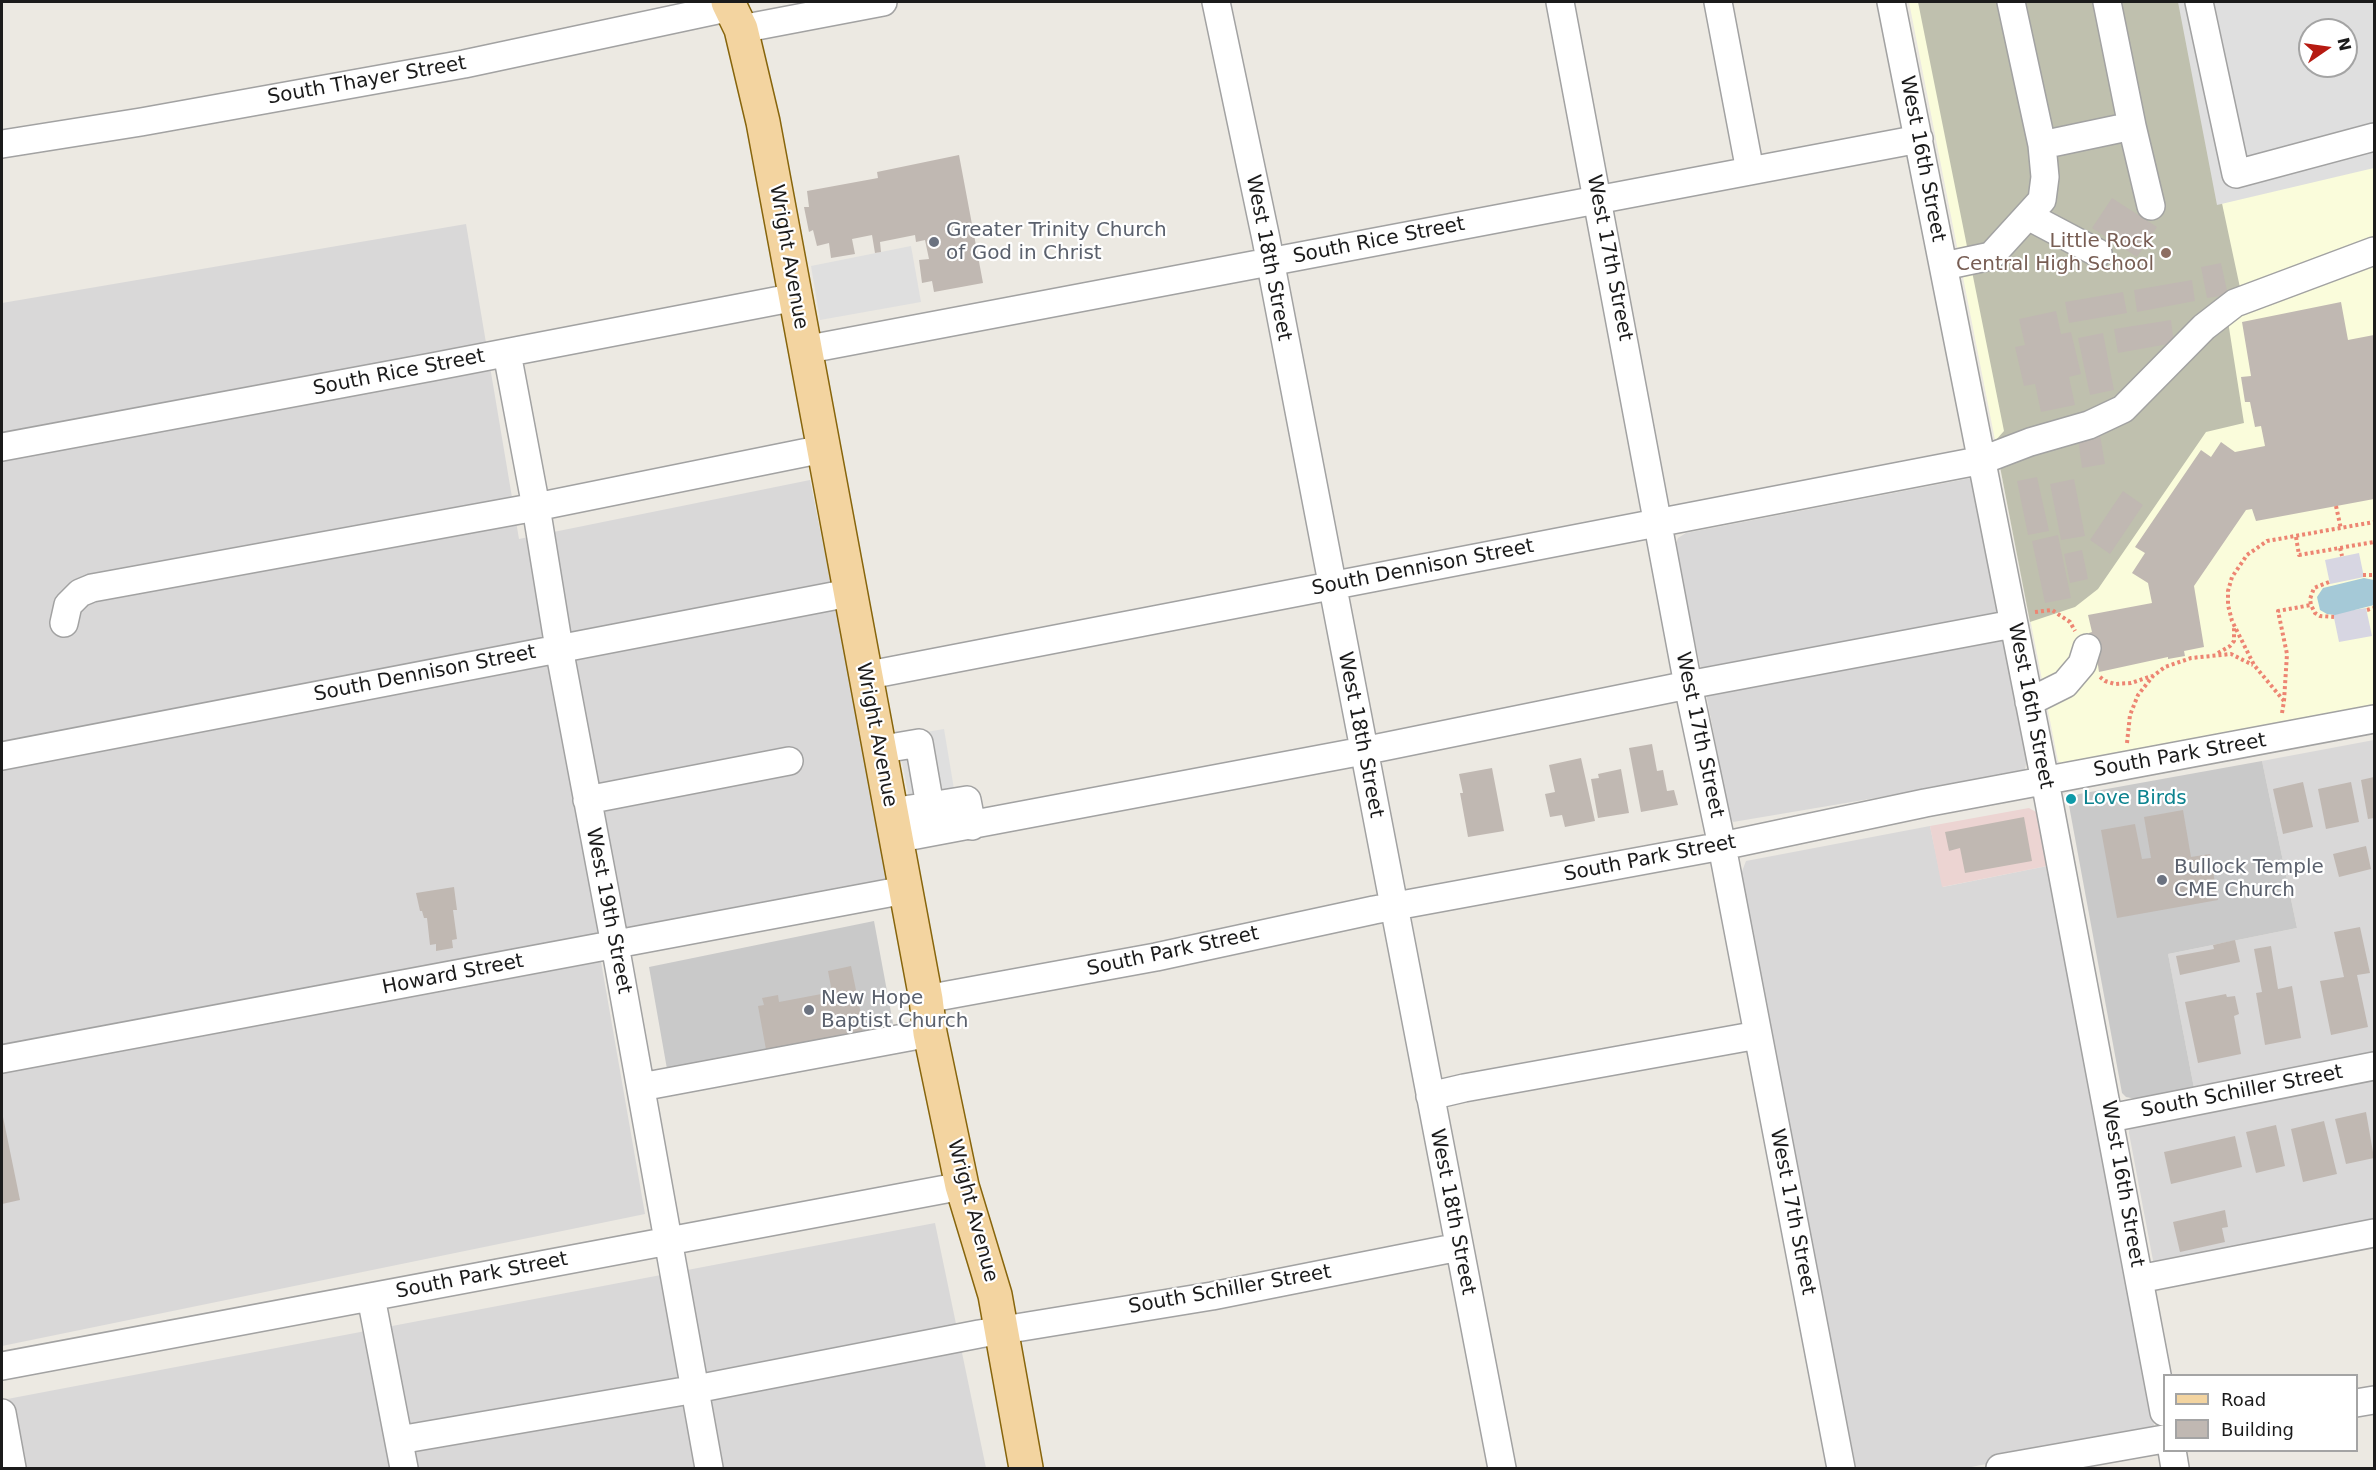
<!DOCTYPE html>
<html>
<head>
<meta charset="utf-8">
<style>
  body { margin:0 }
  #map { position:relative; width:2376px; height:1470px; overflow:hidden; background:#ece9e2; font-family:"DejaVu Sans",sans-serif }
  canvas { display:block }
  .frame { position:absolute; inset:0; border:3px solid #1b1b1b; pointer-events:none }
  .legend { position:absolute; left:2163px; top:1374px; width:195px; height:78px; box-sizing:border-box; background:#fff; border:2px solid #a4a4a4; margin:0; padding:8px 10px; list-style:none; font-size:18px; color:#1b1b1b }
  .legend li { display:flex; align-items:center; gap:12px; height:30px }
  .legend b { width:30px; border:2px solid #a4a4a4 }
  .north { position:absolute; left:2298px; top:18px; width:60px; height:60px; box-sizing:border-box; background:#fff; border:2px solid #a4a4a4; border-radius:50%; rotate:77deg; font-size:16px; font-weight:700; line-height:24px; text-align:center; color:#1b1b1b }
  .north::after { content:''; display:block; margin:auto; width:21px; height:27px; background:#b61a11; clip-path:polygon(50% 0,100% 100%,50% 72%,0 100%) }
</style>
</head>
<body>
<div id="map">
<canvas width="2376" height="1470"></canvas>
<div class="frame"></div>
<ul class="legend">
<li><b style="height:8px;background:#f3d4a0"></b>Road</li>
<li><b style="height:16px;background:#c0b8b2"></b>Building</li>
</ul>
<div class="north">N</div>
</div>
<script>
const ctx = document.querySelector('canvas').getContext('2d');
ctx.lineJoin = 'round';
function fillPath(path, color) { ctx.fillStyle = color; ctx.fill(path, 'evenodd'); }
const shape = rows => new Path2D(rows.map(r => 'M' + r).join(''));
function stroke(path, color, width, dash) { ctx.strokeStyle = color; ctx.lineWidth = width; ctx.lineCap = dash ? 'butt' : 'round'; ctx.setLineDash(dash || []); ctx.stroke(path); }
function label(font, color, halo, rows, align = 'center') {
  ctx.font = font + ' "DejaVu Sans",sans-serif'; ctx.lineWidth = 4.5; ctx.setLineDash([]); ctx.textBaseline = 'middle'; ctx.strokeStyle = halo; ctx.fillStyle = color; for (const [text, x, y, turn = 0] of rows) {
    ctx.save(); ctx.translate(x, y); ctx.rotate((+turn || 0) * Math.PI / 180); ctx.textAlign = isNaN(turn) ? turn : align; if (halo) ctx.strokeText(text, 0, 0); ctx.fillText(text, 0, 0); ctx.restore();
  }
}
fillPath(shape([
  [466,224,519,539,810,480,891,880,596,933,645,1214,2,1346,2,303],
  [1971,478,2002,621,1703,678,1674,548,1678,538,1686,533],
  [2005,635,2027,757,2025,770,2012,775,1733,822,1729,815,1705,688],
  [2374,740,2374,1053,2194,1088,2168,954,2297,928,2262,761],
  [1930,826,1943,887,2047,866,2153,1408,2154,1427,2146,1433,1966,1468,1856,1468,1771,1040,1741,874,1746,861],
  [2374,1078,2374,1228,2155,1271,2129,1133,2130,1123],
  [935,1223,986,1468,2,1468,2,1400]
]), '#d9d8d8');
fillPath(shape([
  [2029,808,2036,812,2047,866,1942,887,1930,826]
]), '#ecd4d2');
fillPath(shape([
  [1909,2,2374,2,2374,707,2063,766,2058,761],
  [2310,30,2346,30,2346,66,2310,66]
]), '#fafcdb');
fillPath(shape([
  [2262,761,2297,928,2168,954,2194,1088,2136,1099,2126,1097,2122,1093,2068,800,2079,794],
  [874,921,897,1045,670,1086,649,967]
]), '#c9c9c9');
fillPath(shape([
  [1918,2,2179,2,2245,311,2227,315,2244,423,2206,432,2098,589,2075,607,2030,622,1995,441,2004,431]
]), '#bfc0ae');
fillPath(shape([
  [2178,2,2374,2,2374,168,2217,205],
  [2310,30,2346,30,2346,66,2310,66],
  [911,246,921,302,820,320,811,266],
  [944,729,955,795,910,803,897,737]
]), '#dfdfdf');
fillPath(shape([
  [2359,553,2364,577,2330,584,2325,560],
  [2366,608,2372,636,2339,642,2333,613]
]), '#d7d6e2');
fillPath(shape([
  [2364,578,2374,580,2374,605,2335,615,2327,614,2320,610,2317,597,2323,588]
]), '#a5c9d7');
fillPath(shape([
  [959,155,983,283,934,292,932,281,922,283,919,260,929,259,925,240,916,242,915,235,880,242,881,252,875,253,872,235,852,239,855,254,831,258,829,243,817,246,813,230,809,232,804,207,809,207,807,191,878,178,877,172],
  [2112,198,2157,227,2137,257,2092,228],
  [2221,263,2228,295,2207,298,2201,267],
  [2192,280,2195,301,2137,312,2134,290],
  [2123,292,2127,313,2069,323,2065,302],
  [2341,302,2348,340,2374,335,2374,499,2256,521,2252,509,2246,510,2194,586,2204,647,2184,651,2185,656,2168,659,2168,657,2099,672,2096,652,2090,644,2089,633,2092,632,2088,615,2152,603,2148,583,2132,573,2145,553,2135,547,2201,450,2211,457,2221,442,2235,452,2265,446,2261,426,2255,427,2250,402,2245,402,2241,377,2251,376,2242,322],
  [2056,311,2061,334,2071,332,2081,374,2069,377,2075,405,2041,412,2035,384,2024,386,2015,347,2025,345,2019,319],
  [2171,320,2174,343,2118,353,2114,329],
  [2103,333,2114,390,2090,395,2078,338],
  [2100,435,2105,464,2082,468,2078,439],
  [2037,477,2049,531,2028,535,2017,481],
  [2074,479,2085,536,2061,540,2050,484],
  [2123,491,2143,505,2110,554,2090,540],
  [2058,535,2071,598,2045,603,2032,541],
  [2082,550,2088,579,2070,583,2064,554],
  [1652,744,1657,771,1663,770,1667,791,1674,790,1678,805,1641,812,1629,748],
  [1581,758,1595,821,1565,827,1562,815,1550,817,1545,794,1555,792,1549,765],
  [1492,768,1504,831,1468,837,1460,793,1463,793,1459,774],
  [1621,769,1629,813,1598,818,1591,779,1599,778,1598,774],
  [2374,777,2374,818,2368,819,2361,780],
  [2303,782,2313,827,2283,834,2273,789],
  [2351,782,2359,822,2326,829,2318,789],
  [2183,810,2191,857,2210,854,2218,900,2117,918,2101,830,2135,824,2142,859,2151,858,2144,817],
  [2024,817,2032,861,1965,873,1960,848,1949,851,1945,832],
  [2366,846,2371,869,2339,877,2333,854],
  [454,887,457,910,453,910,457,939,452,940,453,948,436,951,436,944,430,945,427,918,424,918,422,911,420,911,416,893],
  [2360,927,2370,973,2357,975,2368,1027,2331,1035,2320,981,2344,977,2334,932],
  [2235,940,2240,962,2180,975,2176,956,2214,949,2213,945],
  [2271,946,2278,989,2292,986,2301,1038,2265,1045,2256,993,2262,992,2254,949],
  [851,966,861,1014,863,1038,767,1055,758,1006,764,1005,762,998,778,995,779,1002,832,992,828,971],
  [2226,994,2227,997,2235,996,2239,1014,2234,1016,2241,1054,2198,1063,2185,1002],
  [2,1112,20,1200,2,1204],
  [2366,1112,2374,1158,2346,1164,2335,1119],
  [2324,1121,2337,1174,2303,1182,2291,1129],
  [2276,1125,2285,1166,2256,1173,2246,1132],
  [2235,1136,2242,1167,2171,1184,2164,1152],
  [2225,1210,2228,1227,2222,1228,2225,1242,2180,1252,2173,1222]
]), '#c0b8b2');
const minor = shape([
  [1216,2,1266,239,1502,1468],
  [1560,2,1688,685,1722,846,1841,1468],
  [1718,2,1750,171],
  [1891,2,2045,781,2164,1412],
  [2107,2,2132,126],
  [2199,2,2236,174,2374,137],
  [741,29,883,2],
  [2,144,141,122,464,64,731,7],
  [2042,145,2132,126,2151,206],
  [2028,216,2098,253],
  [1944,266,1991,256,2042,200,2045,177,2042,145,2011,2],
  [804,350,1919,139],
  [507,353,536,507,559,648,615,945,709,1468],
  [2,447,432,367,796,297],
  [64,623,68,605,80,593,92,588,536,507,823,449],
  [864,676,1983,460,2030,442,2089,425,2123,409,2204,327,2235,303,2374,251],
  [2029,702,2065,684,2082,664,2087,648],
  [878,750,919,743,930,806,891,812],
  [2,756,849,593],
  [587,800,789,761],
  [930,806,967,800,972,826],
  [895,839,1363,751,1688,685,2013,624],
  [926,999,1156,957,1374,910,1722,846,1925,803,2374,719],
  [2,1059,905,890],
  [641,1087,930,1033],
  [1430,1096,1464,1088,1758,1035],
  [2110,1118,2374,1066],
  [2139,1279,2374,1233],
  [371,1297,404,1468],
  [2,1366,962,1186],
  [2356,1403,2374,1400],
  [2,1413,12,1468],
  [399,1440,696,1389,979,1334,1212,1296,1459,1247],
  [2172,1450,2175,1468],
  [2000,1468,2164,1439]
]);
const major = shape([
  [728,2,741,29,763,122,926,999,930,1033,962,1186,995,1295,1026,1468]
]);
stroke(minor, '#a2a2a2', 30);
stroke(major, '#87650c', 36);
stroke(shape([
  [2336,506,2341,529],
  [2296,537,2299,555,2374,542],
  [2340,548,2342,556],
  [2363,575,2374,575],
  [2329,582,2314,588,2310,599,2311,605,2315,613,2320,616,2334,617],
  [2367,610,2374,608],
  [2035,612,2052,610,2070,622,2075,631],
  [2218,653,2230,646,2234,641,2234,627],
  [2100,677,2105,681,2115,684,2131,683,2152,676],
  [2284,701,2287,654,2278,611,2311,605],
  [2282,713,2284,701,2254,665,2232,621,2228,605,2228,591,2232,577,2247,555,2267,541,2374,522],
  [2127,743,2130,715,2138,695,2153,676,2165,667,2191,658,2231,654,2253,665]
]), '#ed8572', 4, [3, 3]);
stroke(minor, '#fff', 27);
stroke(major, '#f3d4a0', 33);
for (const [x, y, r, color] of [
  [934,242,6,"#6b7280"],
  [2166,253,6,"#8d6e63"],
  [2071,799,6,"#0f9aa8"],
  [2162,880,6,"#6b7280"],
  [809,1010,6,"#6b7280"]
]) { const dot = new Path2D(); dot.arc(x, y, r, 0, 2 * Math.PI); ctx.fillStyle = color; ctx.fill(dot); stroke(dot, '#fff', 2); }
label('20px', '#1b1b1b', '#fff', [
  ["South Thayer Street",367,81,-10],
  ["West 16th Street",1922,159,79],
  ["South Rice Street",1379,241,-11],
  ["Wright Avenue",788,257,80],
  ["West 18th Street",1268,258,79],
  ["West 17th Street",1609,258,79],
  ["South Rice Street",399,373,-11],
  ["South Dennison Street",1423,568,-11],
  ["South Dennison Street",425,674,-11],
  ["West 16th Street",2030,706,79],
  ["Wright Avenue",876,735,79],
  ["West 18th Street",1360,735,79],
  ["West 17th Street",1699,735,78],
  ["South Park Street",2180,756,-10],
  ["South Park Street",1650,859,-11],
  ["West 19th Street",608,911,79],
  ["South Park Street",1173,952,-12],
  ["Howard Street",453,975,-11],
  ["South Schiller Street",2242,1092,-11],
  ["West 16th Street",2122,1184,80],
  ["Wright Avenue",972,1211,75],
  ["West 18th Street",1452,1212,79],
  ["West 17th Street",1792,1212,79],
  ["South Park Street",482,1276,-11],
  ["South Schiller Street",1230,1290,-10]
]);
label('20px', '#5b616d', '#fff', [
  ["Greater Trinity Church",946,231],
  ["of God in Christ",946,254],
  ["Bullock Temple",2174,868],
  ["CME Church",2174,891],
  ["New Hope",821,999],
  ["Baptist Church",821,1022]
], 'left');
label('20px', '#785e54', '#fff', [
  ["Little Rock",2154,242],
  ["Central High School",2154,265]
], 'right');
label('20px', '#0d838f', '#fff', [
  ["Love Birds",2083,799]
], 'left');
</script>
</body>
</html>
